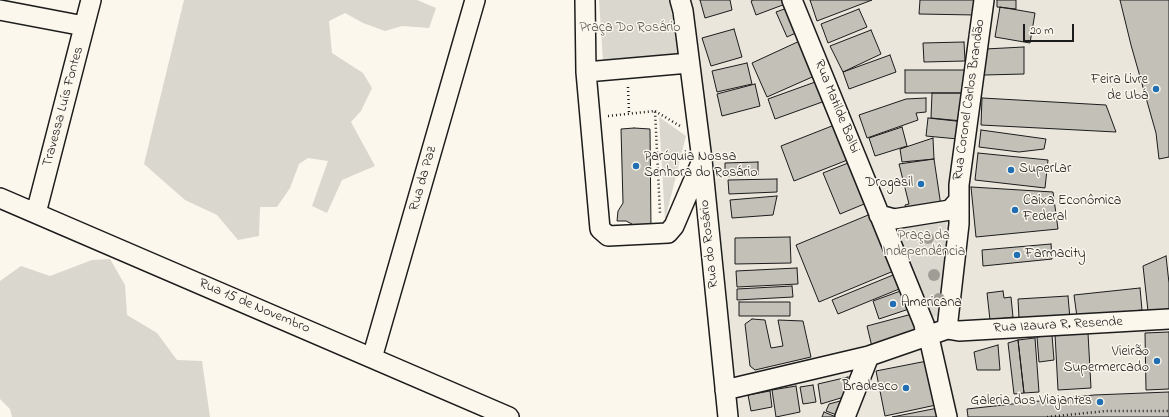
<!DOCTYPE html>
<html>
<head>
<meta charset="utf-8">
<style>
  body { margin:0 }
  #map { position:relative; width:1169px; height:417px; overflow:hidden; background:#fbf7ec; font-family:"Indie Flower",sans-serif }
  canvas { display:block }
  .scale { position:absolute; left:1023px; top:24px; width:51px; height:18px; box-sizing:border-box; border:2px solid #1c1c1c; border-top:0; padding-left:5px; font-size:12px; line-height:14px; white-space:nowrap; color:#1c1c1c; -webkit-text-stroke:3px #fbf7ec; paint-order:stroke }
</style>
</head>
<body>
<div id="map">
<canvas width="1169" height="417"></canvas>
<div class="scale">20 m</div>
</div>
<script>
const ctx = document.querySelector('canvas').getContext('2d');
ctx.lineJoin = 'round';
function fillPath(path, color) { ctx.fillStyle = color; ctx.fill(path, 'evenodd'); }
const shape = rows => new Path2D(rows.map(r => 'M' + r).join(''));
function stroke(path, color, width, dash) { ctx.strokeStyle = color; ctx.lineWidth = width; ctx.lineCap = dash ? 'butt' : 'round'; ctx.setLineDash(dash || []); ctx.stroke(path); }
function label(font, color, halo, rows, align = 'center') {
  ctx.font = font + ' "Indie Flower",sans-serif'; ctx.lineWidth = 3; ctx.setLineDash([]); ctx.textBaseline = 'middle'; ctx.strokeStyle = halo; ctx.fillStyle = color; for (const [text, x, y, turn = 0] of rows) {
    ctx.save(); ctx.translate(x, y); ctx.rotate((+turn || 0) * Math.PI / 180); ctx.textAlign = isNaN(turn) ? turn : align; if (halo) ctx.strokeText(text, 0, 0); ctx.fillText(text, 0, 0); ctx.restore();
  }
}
fillPath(shape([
  [686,0,1169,0,1169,417,737,417]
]), '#eae6dc');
fillPath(shape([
  [184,0,417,0,436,8,429,28,402,26,385,31,363,23,345,13,329,21,332,53,363,73,372,88,361,111,351,122,375,166,342,180,327,213,312,206,328,161,308,158,299,164,290,188,277,207,260,207,259,236,238,240,217,215,185,200,144,164],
  [599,0,669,0,680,53,603,62],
  [659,117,686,136,665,220],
  [950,218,950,220,946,224,950,286,946,314,926,318,895,235,902,225],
  [110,259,125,285,127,315,157,333,177,360,202,361,210,417,12,417,10,409,0,399,0,281,21,266,50,276,92,260]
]), '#dad7ce');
const building = shape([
  [700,0,730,0,732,10,705,18,700,0],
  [753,0,787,0,788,3,756,15,751,1,753,0],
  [810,0,872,0,817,21,810,0],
  [920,0,975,0,975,15,919,14,920,0],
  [997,0,1016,0,1016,9,997,7,997,0],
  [1120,0,1169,0,1169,157,1159,159,1156,133,1131,45,1120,0],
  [790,7,800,31,787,37,776,12,790,7],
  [1000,7,1035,13,1030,43,995,37,1000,7],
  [859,9,867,27,828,43,821,24,859,9],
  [734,29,742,57,711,66,702,38,734,29],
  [871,30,881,54,843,72,830,46,871,30],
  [804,39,819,74,767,97,752,63,804,39],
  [964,42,965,61,924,62,923,43,964,42],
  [1024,47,1024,74,984,75,985,49,1024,47],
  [890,55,896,72,849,89,843,72,890,55],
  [747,63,752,84,717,92,712,71,747,63],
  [905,70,968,70,967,93,905,93,905,70],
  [818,81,825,101,775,119,768,99,818,81],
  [755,84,760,106,722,116,717,94,755,84],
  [932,93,964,93,962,121,931,118,932,93],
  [926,98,926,112,916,113,918,120,867,138,859,115,906,99,926,98],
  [982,98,1106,105,1116,132,981,125,982,98],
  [928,118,965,122,958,139,926,136,928,118],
  [837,124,850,159,794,181,781,146,837,124],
  [902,127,907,146,875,156,869,138,902,127],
  [634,128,650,129,651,228,632,231,632,224,626,221,617,221,618,211,623,203,621,129,634,128],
  [981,130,1046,139,1044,149,1019,152,979,147,981,130],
  [933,138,934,159,902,162,900,149,933,138],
  [978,153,1048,160,1045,188,975,180,978,153],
  [934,159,941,206,906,211,905,205,909,204,899,164,934,159],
  [853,161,869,202,840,214,823,173,853,161],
  [758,162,758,175,725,176,725,163,758,162],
  [777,179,777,192,729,194,728,180,777,179],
  [971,187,1053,192,1058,229,976,237,971,187],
  [777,196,773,215,732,218,730,200,777,196],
  [873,213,896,270,819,302,796,245,873,213],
  [790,237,791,263,735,264,735,238,790,237],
  [1051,244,1052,259,983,266,982,250,1051,244],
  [1166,256,1169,283,1169,309,1148,311,1143,266,1166,256],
  [797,268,798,284,737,287,736,271,797,268],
  [898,273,904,287,838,314,832,300,898,273],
  [792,286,793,297,737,300,737,289,792,286],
  [1140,288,1142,310,1077,317,1074,295,1140,288],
  [906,289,912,308,879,319,873,301,906,289],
  [1003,291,1004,298,1011,297,1013,317,990,320,987,293,1003,291],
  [1068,296,1070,319,1019,318,1018,299,1068,296],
  [739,302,790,302,790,316,739,316,739,302],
  [916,313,915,339,873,351,867,326,916,313],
  [752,319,765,320,771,348,783,346,778,320,803,321,811,357,755,370,750,366,745,324,752,319],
  [1169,332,1169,389,1146,390,1145,333,1169,332],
  [1088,333,1091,388,1058,390,1055,334,1088,333],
  [1052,335,1054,360,1039,362,1037,337,1052,335],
  [1035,338,1039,392,1024,393,1018,340,1035,338],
  [1018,340,1024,393,1014,394,1008,343,1018,340],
  [998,345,1000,370,977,370,974,352,998,345],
  [927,361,936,405,885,416,876,371,927,361],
  [848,377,844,397,821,404,818,384,848,377],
  [813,385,816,402,803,404,800,387,813,385],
  [796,386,800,412,776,417,772,390,796,386],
  [770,391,772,407,751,411,748,395,770,391],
  [1169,392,1169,417,968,417,967,409,1094,395,1169,392],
  [844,400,842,417,826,411,829,404,844,400],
  [938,408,940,417,892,417,938,408],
  [824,412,836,417,822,417,824,412]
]);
fillPath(building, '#c3c0b8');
stroke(building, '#1c1c1c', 1);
const minor = shape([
  [585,0,586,72,600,229,608,236,668,233,674,226,701,163],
  [680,0,683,11,702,160,728,417],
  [792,0,924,324,926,337],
  [0,10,84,26],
  [586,72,689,63],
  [0,198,509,417],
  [36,213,91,0],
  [879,215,894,219,950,210,959,200],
  [947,329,959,224,959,185,984,0],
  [926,337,930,342,947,417],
  [372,358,475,0],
  [725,390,869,356,947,329,959,331,1169,319],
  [845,417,869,356]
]);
stroke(minor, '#1c1c1c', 22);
stroke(shape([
  [628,87,629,113],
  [655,111,680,126],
  [608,116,655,111,660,213],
  [1047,417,1106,411,1169,411]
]), '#1c1c1c', 2.5, [1, 3]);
stroke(minor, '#fbf7ec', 19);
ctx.fillStyle = '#a09d97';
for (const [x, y] of [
  [928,238],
  [934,275],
  [939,299]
]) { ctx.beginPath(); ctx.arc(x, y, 6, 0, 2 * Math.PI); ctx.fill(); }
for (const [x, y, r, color] of [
  [1156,89,4,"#1f6fb2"],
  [636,166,4,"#1f6fb2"],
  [1011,170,4,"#1f6fb2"],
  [921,184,4,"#1f6fb2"],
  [1015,210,4,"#1f6fb2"],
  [1017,255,4,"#1f6fb2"],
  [893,304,4,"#1f6fb2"],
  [1157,361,4,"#1f6fb2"],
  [906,388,4,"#1f6fb2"],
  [1100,402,4,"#1f6fb2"]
]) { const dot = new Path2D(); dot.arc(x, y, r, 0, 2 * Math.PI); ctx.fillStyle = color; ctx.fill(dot); stroke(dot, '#fbf7ec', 1.5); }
label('14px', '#555451', '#fbf7ec', [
  ["Praça Do Rosário",630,29],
  ["Praça da",924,237],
  ["Independência",924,253]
]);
label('14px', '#1c1c1c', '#fbf7ec', [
  ["Feira Livre",1148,81],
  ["de Ubá",1148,97],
  ["Paróquia Nossa",644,158,"left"],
  ["Senhora do Rosário",644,174,"left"],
  ["SuperLar",1019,170,"left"],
  ["Drogasil",913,184],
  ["Caixa Econômica",1023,202,"left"],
  ["Federal",1023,218,"left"],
  ["Farmacity",1025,255,"left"],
  ["Americana",901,304,"left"],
  ["Vieirão",1149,353],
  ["Supermercado",1149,369],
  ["Bradesco",898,388],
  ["Galeria dos Viajantes",1092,402]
], 'right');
label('14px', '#1c1c1c', '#fbf7ec', [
  ["Rua Coronel Carlos Brandão",970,100,-82],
  ["Travessa Luís Fontes",64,107,-75],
  ["Rua Matilde Balbi",836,107,68],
  ["Rua da Paz",424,179,-74],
  ["Rua do Rosário",710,244,-96],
  ["Rua 15 de Novembro",254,307,23],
  ["Rua Izaura R. Resende",1058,326,-3]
]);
</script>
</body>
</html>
